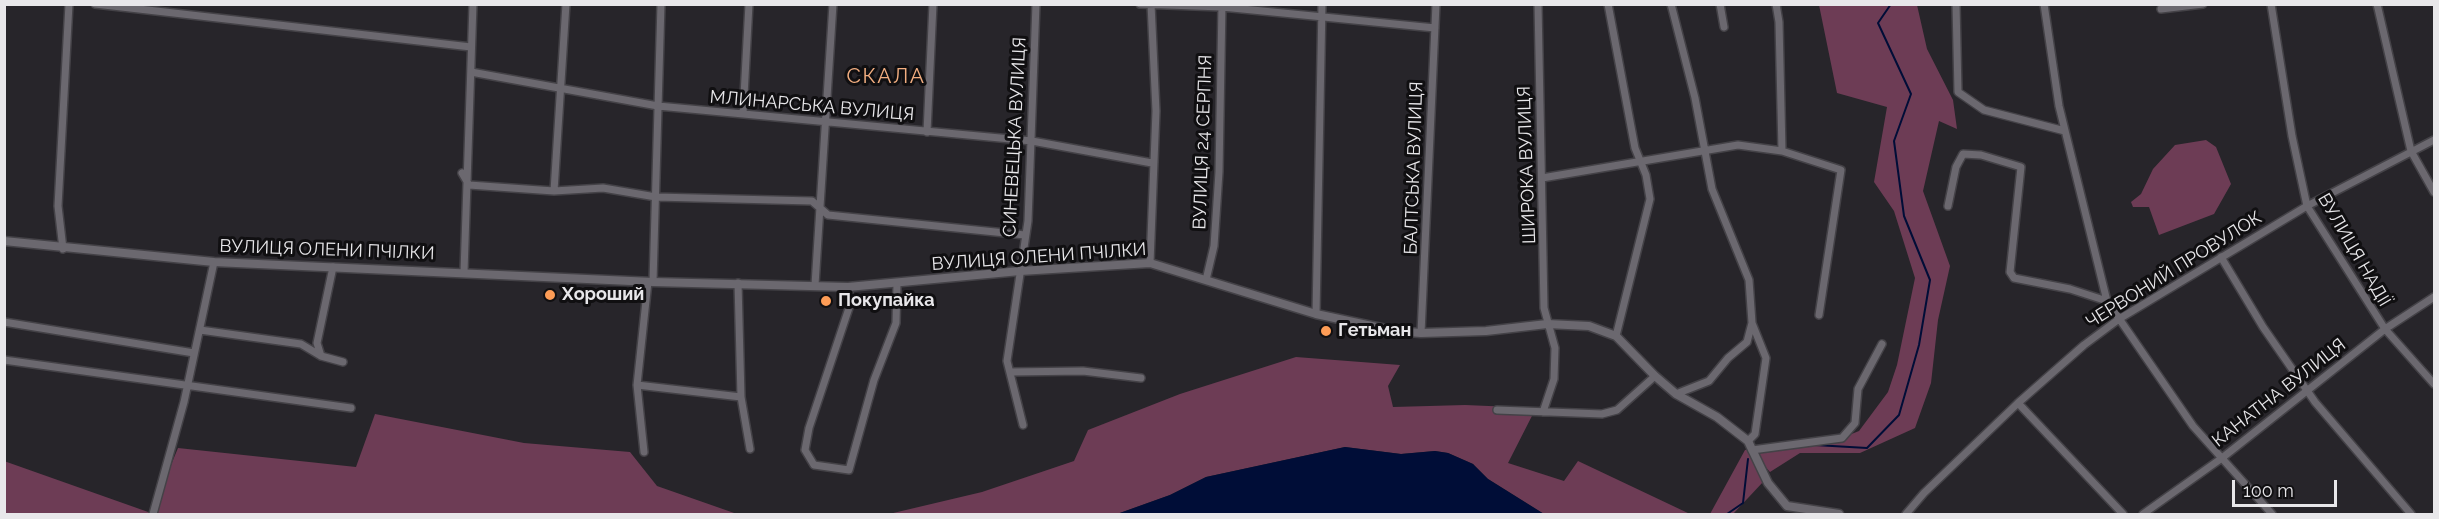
<!DOCTYPE html>
<html>
<head>
<meta charset="utf-8">
<style>
  body { margin:0 }
  #map { position:relative; width:2439px; height:519px; overflow:hidden; background:#27252a; font-family:Raleway,sans-serif }
  canvas { display:block }
  .frame { position:absolute; inset:0; border:6px solid #e8e7ea; pointer-events:none }
  .scale { position:absolute; left:2232px; top:480px; width:105px; height:27px; box-sizing:border-box; border:3px solid #e8e7ea; border-top:0; padding-left:8px; font-size:18px; line-height:21px; white-space:nowrap; color:#e8e7ea; -webkit-text-stroke:4px #100f11; paint-order:stroke }
</style>
</head>
<body>
<div id="map">
<canvas width="2439" height="519"></canvas>
<div class="frame"></div>
<div class="scale">100 m</div>
</div>
<script>
const ctx = document.querySelector('canvas').getContext('2d');
ctx.lineJoin = 'round';
function fillPath(path, color) { ctx.fillStyle = color; ctx.fill(path, 'evenodd'); }
const shape = rows => new Path2D(rows.map(r => 'M' + r).join(''));
function stroke(path, color, width, dash) { ctx.strokeStyle = color; ctx.lineWidth = width; ctx.lineCap = dash ? 'butt' : 'round'; ctx.setLineDash(dash || []); ctx.stroke(path); }
function label(font, color, halo, rows, align = 'center') {
  ctx.font = font + ' Raleway,sans-serif'; ctx.lineWidth = 6; ctx.setLineDash([]); ctx.textBaseline = 'middle'; ctx.strokeStyle = halo; ctx.fillStyle = color; for (const [text, x, y, turn = 0] of rows) {
    ctx.save(); ctx.translate(x, y); ctx.rotate((+turn || 0) * Math.PI / 180); ctx.textAlign = isNaN(turn) ? turn : align; if (halo) ctx.strokeText(text, 0, 0); ctx.fillText(text, 0, 0); ctx.restore();
  }
}
fillPath(shape([
  [1819,5,1917,5,1927,49,1953,100,1957,129,1939,121,1923,191,1950,266,1938,320,1931,383,1915,428,1860,453,1800,453,1770,472,1761,462,1756,448,1839,439,1859,431,1888,392,1897,365,1915,278,1894,211,1874,182,1887,107,1837,93],
  [2206,140,2216,147,2231,184,2214,214,2159,235,2149,207,2133,207,2131,202,2141,194,2153,169,2175,145],
  [1296,357,1400,365,1388,386,1393,407,1465,405,1536,408,1508,463,1564,481,1578,461,1690,514,1544,514,1488,479,1473,464,1448,453,1435,451,1401,454,1345,447,1206,477,1170,495,1117,514,889,514,982,492,1074,461,1088,430,1180,394],
  [375,414,524,443,630,452,657,486,737,514,5,514,4,461,151,513,178,448,356,467],
  [1748,449,1763,482,1733,514,1710,514,1745,450]
]), '#6d3c55');
fillPath(shape([
  [1345,447,1401,454,1435,451,1448,453,1473,464,1488,479,1544,514,1117,514,1170,495,1206,477]
]), '#000d37');
stroke(shape([
  [1815,445,1867,448,1899,415,1919,345,1930,280,1904,216,1894,141,1911,94,1878,23,1891,4],
  [1727,514,1743,503,1748,459]
]), '#000d37', 2);
const minor = shape([
  [95,4,471,47],
  [1140,4,1222,7,1435,28],
  [1538,4,1544,308,1555,348,1554,379,1543,412],
  [1608,4,1635,148,1646,175,1650,199,1616,336],
  [1671,4,1695,98,1712,189,1749,280,1752,323,1766,358,1755,434,1748,441],
  [1720,4,1724,27],
  [1776,4,1779,22,1782,151],
  [1956,4,1958,92,1984,110,2065,131],
  [2044,4,2059,106,2107,301,2193,426,2272,514],
  [2271,4,2292,136,2307,206,2385,329,2434,384],
  [2377,4,2411,151,2434,192],
  [2161,9,2203,4],
  [471,72,658,106,1032,141,1152,163],
  [743,114,749,4],
  [927,132,933,4],
  [462,173,469,185,554,191,603,188,656,197,812,201,828,215,1025,235],
  [1542,178,1738,145,1782,151,1841,170,1819,315],
  [554,191,566,4],
  [1948,206,1956,167,1963,154,1981,155,2021,167,2010,272,2014,278,2070,289,2107,301],
  [63,249,58,206,69,4],
  [2221,257,2263,327,2315,402,2411,514],
  [1150,263,1156,111,1151,4],
  [464,272,473,4],
  [1206,280,1214,246,1219,172,1222,4],
  [653,282,661,4],
  [738,283,741,397,750,449],
  [815,285,833,4],
  [848,287,851,302,809,428,805,450,814,465,849,470,874,380,896,323,897,284],
  [1316,314,1322,4],
  [4,322,194,353],
  [200,330,301,344,321,356,343,362],
  [1421,333,1436,4],
  [321,356,317,343,333,267],
  [4,360,351,408],
  [1010,372,1083,371,1141,378],
  [637,385,741,397],
  [1676,394,1709,381,1728,358,1747,342,1752,323],
  [2018,403,2123,514],
  [1497,410,1602,414,1617,410,1655,376],
  [1023,425,1007,361,1028,221,1036,4],
  [1752,450,1842,438,1855,423,1858,389,1882,344],
  [644,452,637,385,648,282],
  [153,514,184,402,214,262],
  [1906,514,1924,493,2018,403,2084,345,2119,319,2307,206,2434,140],
  [2143,514,2222,458,2385,329,2434,297]
]);
const tertiary = shape([
  [4,241,214,262,653,282,848,287,1020,271,1150,263,1316,314,1395,331,1421,333,1486,331,1547,324,1589,326,1616,336,1655,376,1676,394,1717,417,1748,441,1768,483,1787,506,1839,514]
]);
stroke(minor, '#444247', 10);
stroke(tertiary, '#444247', 11);
stroke(minor, '#6b686f', 7);
stroke(tertiary, '#6b686f', 8);
for (const [x, y, r, color] of [
  [550,295,6,"#fd9c56"],
  [826,301,6,"#fd9c56"],
  [1326,331,6,"#fd9c56"]
]) { const dot = new Path2D(); dot.arc(x, y, r, 0, 2 * Math.PI); ctx.fillStyle = color; ctx.fill(dot); stroke(dot, '#100f11', 2); }
label('18px', '#e8e7ea', '#100f11', [
  ["МЛИНАРСЬКА ВУЛИЦЯ",812,106,5],
  ["СИНЕВЕЦЬКА ВУЛИЦЯ",1015,137,-87],
  ["ВУЛИЦЯ 24 СЕРПНЯ",1203,142,-88],
  ["ШИРОКА ВУЛИЦЯ",1527,165,-92],
  ["БАЛТСЬКА ВУЛИЦЯ",1414,168,-88],
  ["ВУЛИЦЯ ОЛЕНИ ПЧІЛКИ",327,250,2],
  ["ВУЛИЦЯ НАДІЇ",2354,250,60],
  ["ВУЛИЦЯ ОЛЕНИ ПЧІЛКИ",1039,257,-4],
  ["ЧЕРВОНИЙ ПРОВУЛОК",2174,270,-32],
  ["КАНАТНА ВУЛИЦЯ",2279,393,-38]
]);
label('bold 18px', '#e8e7ea', '#100f11', [
  ["Хороший",562,295],
  ["Покупайка",838,301],
  ["Гетьман",1338,331]
], 'left');
ctx.letterSpacing = '1.5px';
label('21px', '#f2ae81', '#100f11', [
  ["СКАЛА",886,77]
]);
ctx.letterSpacing = '0px';
</script>
</body>
</html>
